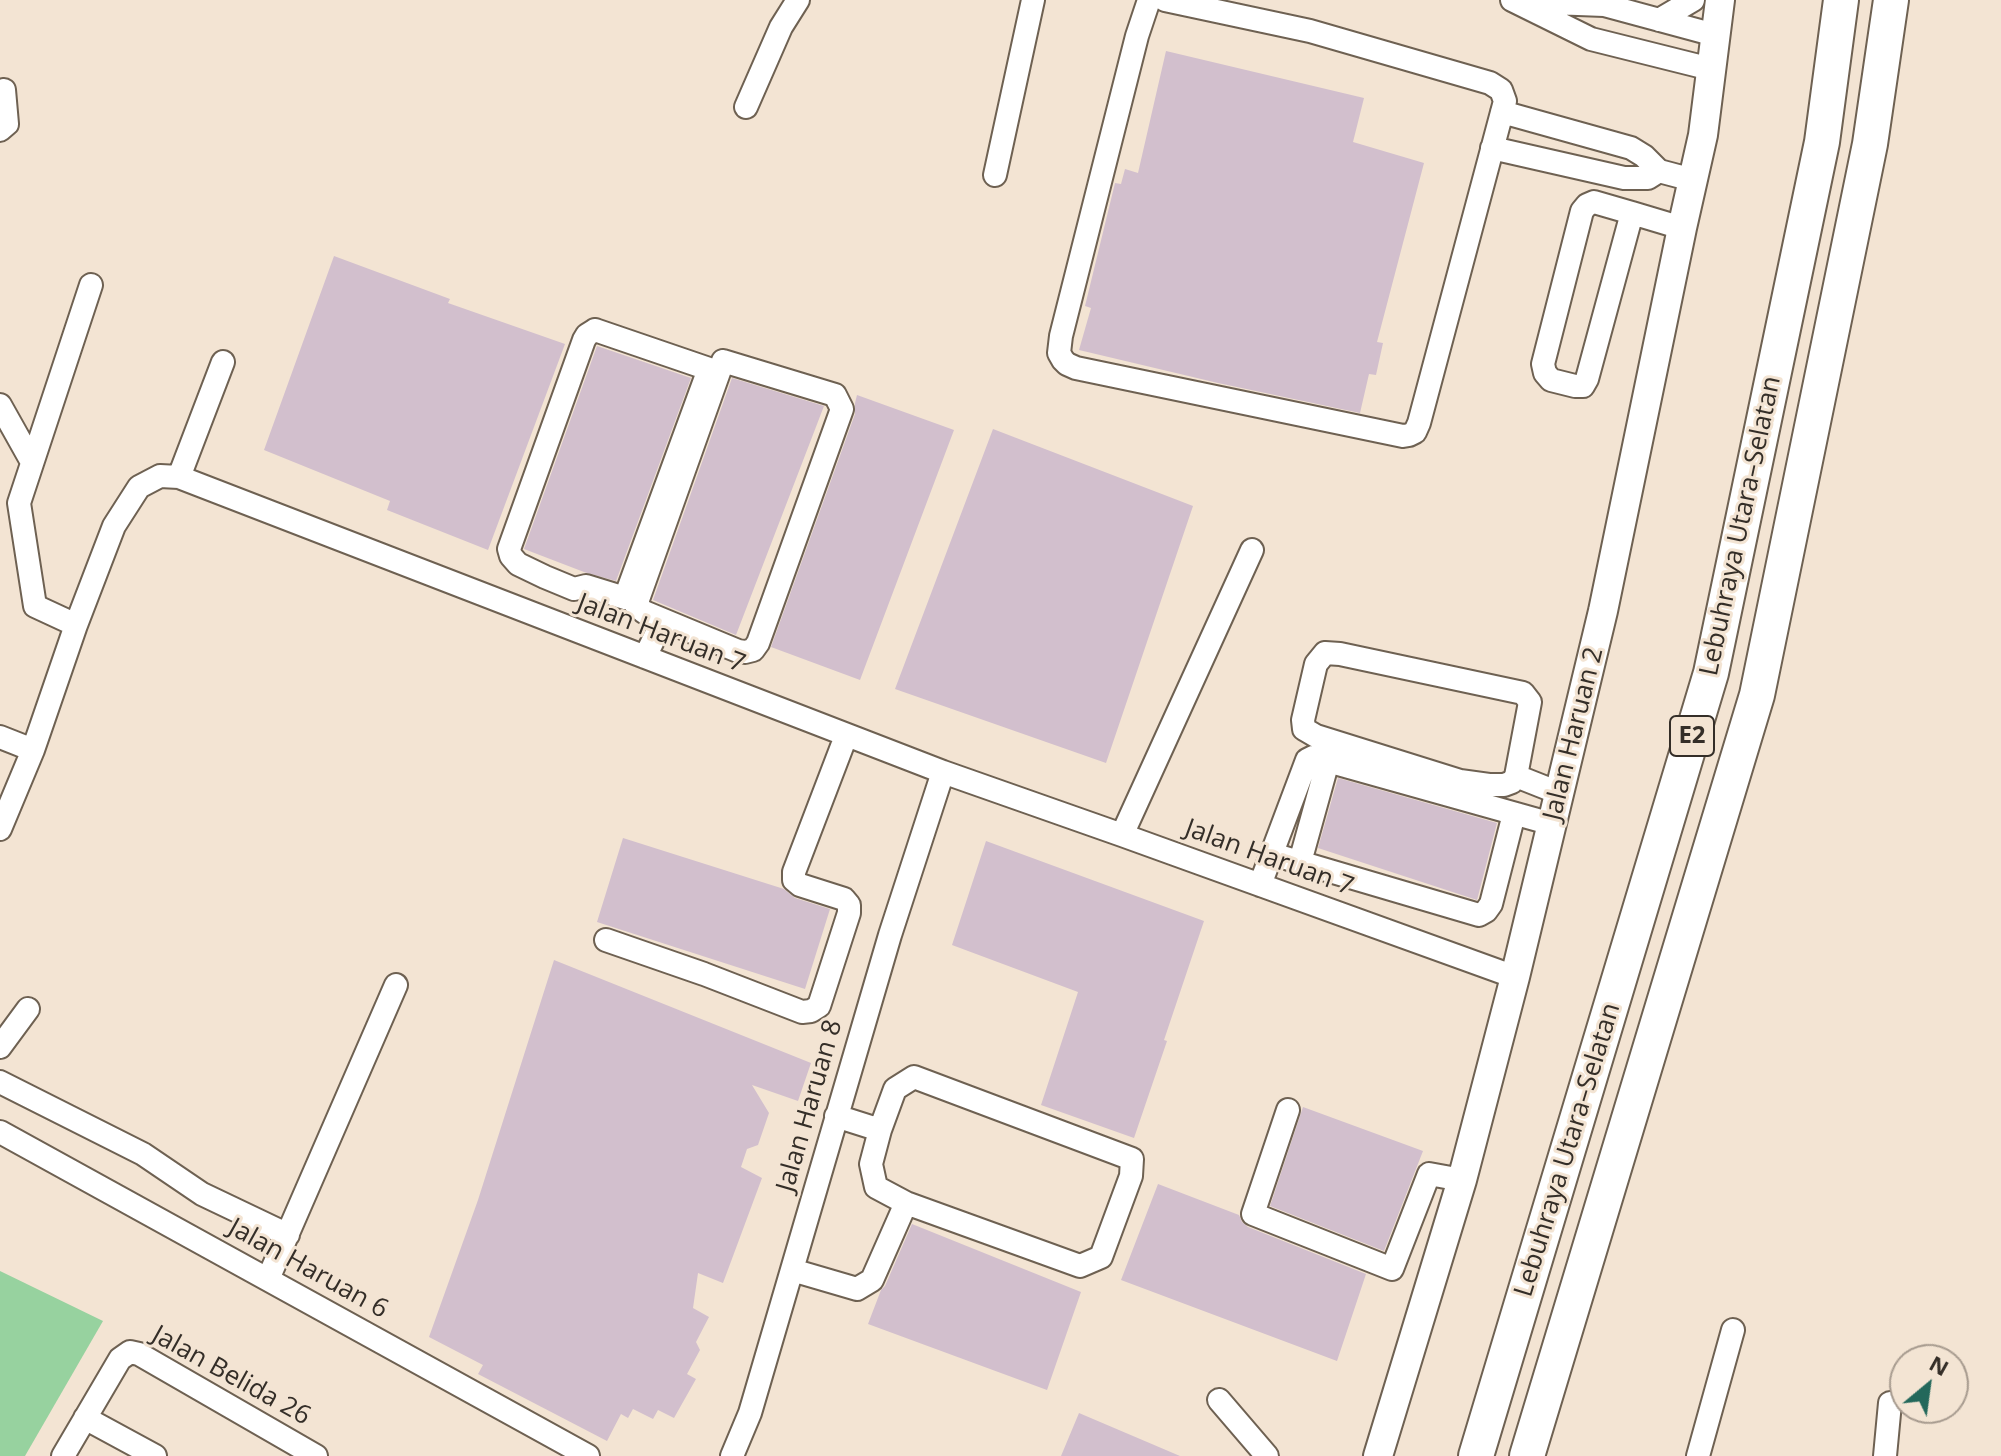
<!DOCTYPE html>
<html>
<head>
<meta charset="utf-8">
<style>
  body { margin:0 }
  #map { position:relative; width:2001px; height:1456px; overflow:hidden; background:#f3e4d3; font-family:"Open Sans",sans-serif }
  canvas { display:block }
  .north { position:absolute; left:1889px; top:1344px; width:80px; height:80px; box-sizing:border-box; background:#f3e4d3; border:2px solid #a79b8f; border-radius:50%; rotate:29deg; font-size:22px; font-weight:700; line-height:32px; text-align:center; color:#342e28 }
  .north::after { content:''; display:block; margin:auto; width:28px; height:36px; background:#23685b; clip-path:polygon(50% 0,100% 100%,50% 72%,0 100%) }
</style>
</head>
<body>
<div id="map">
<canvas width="2001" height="1456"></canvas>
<div class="north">N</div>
</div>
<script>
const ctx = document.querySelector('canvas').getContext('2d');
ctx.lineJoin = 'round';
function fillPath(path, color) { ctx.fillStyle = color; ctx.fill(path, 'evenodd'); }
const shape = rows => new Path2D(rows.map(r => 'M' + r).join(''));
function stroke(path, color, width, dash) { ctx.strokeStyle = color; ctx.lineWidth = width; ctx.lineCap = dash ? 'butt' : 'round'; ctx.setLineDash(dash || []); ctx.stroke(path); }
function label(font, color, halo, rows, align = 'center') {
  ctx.font = font + ' "Open Sans",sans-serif'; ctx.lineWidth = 6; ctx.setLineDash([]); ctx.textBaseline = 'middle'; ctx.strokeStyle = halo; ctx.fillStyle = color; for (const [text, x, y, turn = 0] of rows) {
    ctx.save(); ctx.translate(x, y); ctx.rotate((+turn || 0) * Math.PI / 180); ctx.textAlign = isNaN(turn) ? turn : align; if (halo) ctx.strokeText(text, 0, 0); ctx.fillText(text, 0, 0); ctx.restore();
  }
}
fillPath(shape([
  [0,1271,103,1321,25,1456,0,1456]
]), '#97d29f');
fillPath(shape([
  [1166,51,1364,98,1353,142,1424,163,1377,342,1383,343,1376,375,1369,374,1360,413,1218,383,1079,350,1091,308,1085,306,1115,183,1121,184,1125,169,1138,173],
  [334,256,450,299,448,303,565,344,488,550,387,510,390,501,264,450],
  [597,346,691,378,616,581,584,572,524,549],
  [732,378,824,406,736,635,653,600],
  [857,395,954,430,860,680,771,647,855,414,855,403],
  [993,429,1193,506,1106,763,895,689],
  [1338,778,1497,823,1477,900,1318,848],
  [623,838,784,889,795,898,830,909,805,989,597,922],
  [986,841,1204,921,1164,1040,1167,1041,1134,1138,1041,1105,1078,992,952,945],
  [554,960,811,1063,798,1101,752,1085,769,1113,758,1145,747,1149,741,1167,762,1178,723,1283,698,1273,693,1308,709,1317,696,1342,700,1350,687,1374,696,1379,674,1418,658,1410,653,1419,633,1409,628,1418,621,1414,607,1441,478,1374,483,1365,429,1337,478,1200],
  [1303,1107,1423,1151,1384,1251,1270,1206],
  [1158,1184,1239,1215,1242,1222,1248,1227,1366,1274,1337,1361,1121,1280],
  [912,1224,1081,1292,1047,1390,868,1324,881,1290,885,1286],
  [1079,1413,1180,1456,1061,1456]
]), '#d2bfcd');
const minor = shape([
  [1149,0,1137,36,1061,336,1059,353,1063,360,1067,364,1076,368,1403,436,1409,435,1415,432,1419,423,1505,101,1501,90,1490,83,1310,31,1165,0],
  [1512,0,1591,39,1711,69],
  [1526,2,1604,5,1715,35],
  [1659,20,1693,0],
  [746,107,781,27,798,0],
  [1502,112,1631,148,1644,156,1659,171,1693,180],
  [0,130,7,124,4,90],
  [1492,148,1624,178,1648,178,1659,171],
  [995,175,1033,0],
  [1632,213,1594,202,1587,205,1582,211,1543,364,1545,373,1551,380,1575,386,1583,386,1587,379,1632,213,1682,228],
  [595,330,709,369,625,598,586,586,574,589,545,577,518,564,511,556,509,549,584,340,587,335,595,330],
  [723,361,835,395,842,409,758,643,753,650,745,652,738,651,644,612,636,605,723,361],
  [0,405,32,462],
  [179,477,223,362],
  [76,625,35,606,19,503,91,285],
  [1325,653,1340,654,1523,693,1530,702,1516,776,1512,782,1504,785,1489,785,1460,781,1316,736,1304,729,1303,720,1316,664,1325,653],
  [645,657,663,620],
  [0,737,33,750],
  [1516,776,1559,793],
  [0,829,33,750,76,625,114,526,139,487,160,476,179,477,943,772,1122,835,1515,977],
  [1122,835,1252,550],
  [1272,854,1479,915,1486,911,1491,904,1514,814],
  [1300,862,1328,761],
  [1260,885,1307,760,1313,757,1552,824],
  [606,940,704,974,802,1012,811,1011,819,1006,849,913,849,905,844,899,800,885,794,880,794,872,846,736],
  [0,1047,28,1009],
  [0,1082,143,1154,202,1194,288,1235],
  [1288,1110,1253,1214,1392,1269,1429,1174,1462,1180],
  [880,1130,871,1164,876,1187,906,1203],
  [0,1132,588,1456],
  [792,1270,857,1289,872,1280,906,1203,1080,1266,1101,1257,1131,1176,1132,1159,914,1077,895,1089,880,1130,836,1116],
  [268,1279,396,985],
  [1219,1400,1267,1456],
  [85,1418,155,1456],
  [63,1456,120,1359,130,1352,139,1354,316,1456],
  [732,1456,750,1413,890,935,943,772],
  [1698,1456,1733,1330],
  [1885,1456,1890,1403]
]);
const major = shape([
  [1378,1456,1462,1180,1515,977,1603,611,1682,228,1703,135,1720,0]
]);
const highway = shape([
  [1476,1456,1711,673,1822,142,1841,0],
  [1527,1456,1757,695,1870,144,1891,0]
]);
stroke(minor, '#6e6152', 26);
stroke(major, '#6e6152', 32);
stroke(highway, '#6e6152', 38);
stroke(minor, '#fff', 22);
stroke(major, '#fff', 28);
stroke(highway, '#fff', 34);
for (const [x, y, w] of [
  [1692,736,44]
]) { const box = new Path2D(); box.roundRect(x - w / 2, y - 20, w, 40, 6); ctx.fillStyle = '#f3e4d3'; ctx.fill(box); stroke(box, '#342e28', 2); }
label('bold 24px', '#342e28', null, [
  ["E2",1692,736]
]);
label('26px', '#342e28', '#f3e4d3', [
  ["Lebuhraya Utara–Selatan",1741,526,-78],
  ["Jalan Haruan 7",661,634,21],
  ["Jalan Haruan 2",1574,734,-76],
  ["Jalan Haruan 7",1269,858,20],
  ["Jalan Haruan 8",810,1106,-74],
  ["Lebuhraya Utara–Selatan",1568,1150,-73],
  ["Jalan Haruan 6",308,1269,29],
  ["Jalan Belida 26",231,1376,29]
]);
</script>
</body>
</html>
